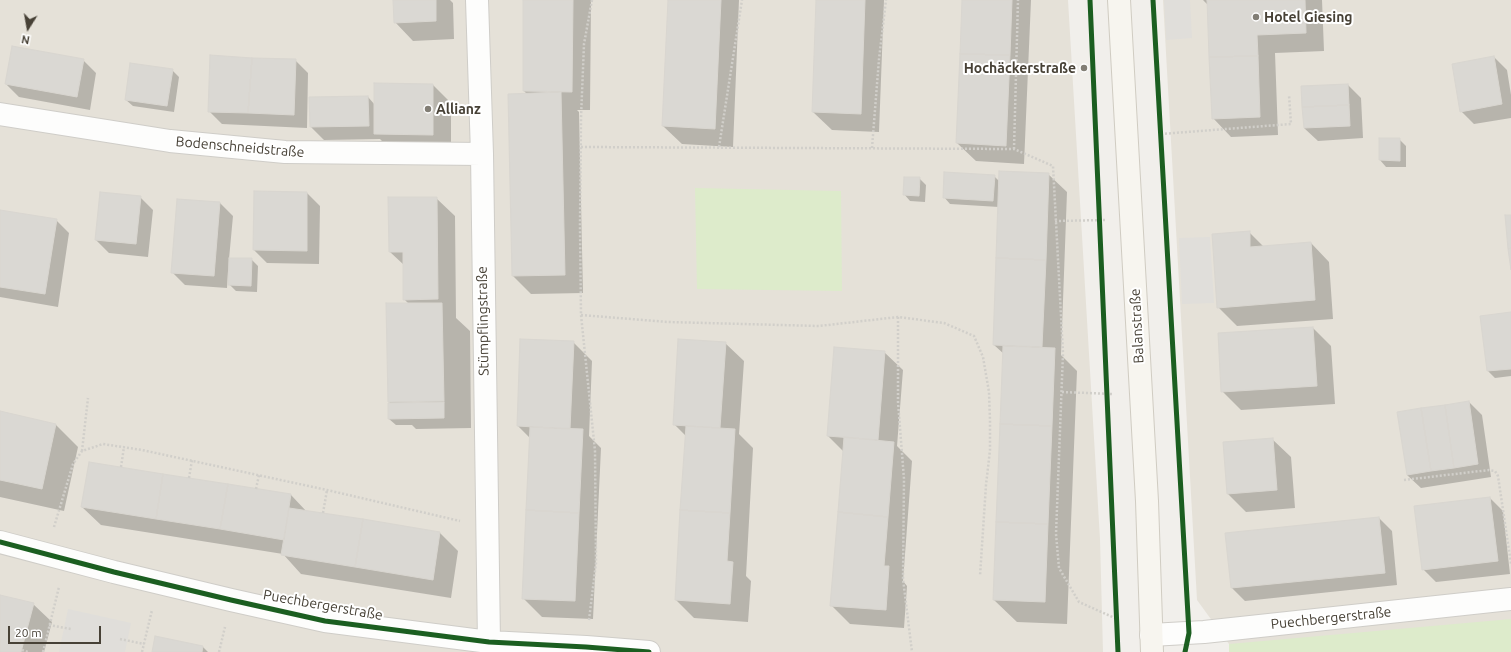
<!DOCTYPE html>
<html>
<head>
<meta charset="utf-8">
<style>
  body { margin:0 }
  #map { position:relative; width:1511px; height:652px; overflow:hidden; background:#f1efeb; font-family:Ubuntu,sans-serif }
  canvas { display:block }
  .north { position:absolute; left:8px; top:8px; width:40px; height:40px; -webkit-text-stroke:3px #fff; paint-order:stroke; rotate:191deg; font-size:11px; font-weight:700; line-height:16px; text-align:center; color:#474136 }
  .north::after { content:''; display:block; margin:auto; width:14px; height:18px; background:#474136; clip-path:polygon(50% 0,100% 100%,50% 72%,0 100%) }
  .scale { position:absolute; left:8px; top:626px; width:93px; height:18px; box-sizing:border-box; border:2px solid #474136; border-top:0; padding-left:5px; font-size:12px; line-height:14px; white-space:nowrap; color:#474136; -webkit-text-stroke:3px #fff; paint-order:stroke }
</style>
</head>
<body>
<div id="map">
<canvas width="1511" height="652"></canvas>
<div class="north">N</div>
<div class="scale">20 m</div>
</div>
<script>
const ctx = document.querySelector('canvas').getContext('2d');
ctx.lineJoin = 'round';
function fillPath(path, color) { ctx.fillStyle = color; ctx.fill(path, 'evenodd'); }
const shape = rows => new Path2D(rows.map(r => 'M' + r).join(''));
function stroke(path, color, width, dash) { ctx.strokeStyle = color; ctx.lineWidth = width; ctx.lineCap = dash ? 'butt' : 'round'; ctx.setLineDash(dash || []); ctx.stroke(path); }
function label(font, color, halo, rows, align = 'center') {
  ctx.font = font + ' Ubuntu,sans-serif'; ctx.lineWidth = 4; ctx.setLineDash([]); ctx.textBaseline = 'middle'; ctx.strokeStyle = halo; ctx.fillStyle = color; for (const [text, x, y, turn = 0] of rows) {
    ctx.save(); ctx.translate(x, y); ctx.rotate((+turn || 0) * Math.PI / 180); ctx.textAlign = isNaN(turn) ? turn : align; if (halo) ctx.strokeText(text, 0, 0); ctx.fillText(text, 0, 0); ctx.restore();
  }
}
fillPath(shape([
  [0,0,1068,0,1100,539,1103,652,0,652],
  [1163,0,1511,0,1511,652,1229,652,1229,644,1197,600]
]), '#e5e1d8');
fillPath(shape([
  [695,188,841,191,842,291,697,289],
  [1511,619,1511,652,1229,652,1229,644]
]), '#ddebcb');
fillPath(shape([
  [1164,0,1190,0,1192,38,1166,40],
  [1210,237,1214,303,1182,304,1179,238],
  [68,609,131,623,125,652,59,652]
]), '#e0deda');
fillPath(shape([
  [394,0,450,0,453,3,454,39,413,41,395,22],
  [524,0,591,0,590,110,577,110,579,112,583,293,531,294,513,276,527,94,524,91],
  [669,0,739,0,733,147,682,144,663,126],
  [817,0,884,0,879,132,832,130,813,112],
  [963,0,1031,0,1024,164,976,161,957,143],
  [1203,0,1322,0,1324,51,1275,53,1278,135,1231,137,1213,118,1208,5],
  [1494,57,1507,70,1511,95,1511,118,1474,124,1461,111],
  [83,60,96,73,90,110,19,97,6,84],
  [295,60,308,73,307,128,222,124,209,111],
  [172,70,179,77,174,112,133,106,126,100],
  [433,85,451,103,451,153,393,152,380,139,324,140,311,127,368,97,375,105],
  [1348,85,1361,98,1363,138,1318,141,1304,128],
  [1399,139,1406,146,1406,167,1386,167,1380,160],
  [1048,174,1067,192,1061,355,1077,371,1067,624,1017,622,994,600,1004,354,994,345,999,207,950,204,944,197,994,176,1000,182],
  [919,178,926,185,925,202,910,201,904,194],
  [307,193,320,206,319,264,267,263,254,250],
  [140,197,153,210,148,257,109,253,96,240],
  [436,198,455,216,456,318,470,331,471,428,416,429,412,425,396,425,389,419,391,404,389,402,409,304,404,299,404,265,390,252],
  [220,203,233,216,229,259,251,259,258,266,257,292,236,291,229,284,230,271,228,271,227,288,185,285,172,272],
  [0,211,56,220,69,233,58,307,0,297],
  [1249,232,1264,247,1311,243,1329,262,1333,319,1237,326,1218,307],
  [1511,313,1511,376,1495,378,1488,371,1481,317],
  [1313,328,1331,346,1335,404,1241,410,1222,391],
  [573,342,592,361,589,436,601,448,593,619,542,617,523,598,530,438,518,426],
  [725,343,744,361,739,434,753,448,746,576,751,581,748,622,694,618,676,600,686,436,674,424],
  [884,352,903,370,897,446,912,461,903,581,907,586,904,628,850,624,831,605,844,452,828,436],
  [1469,402,1482,415,1491,477,1421,488,1407,475],
  [0,412,56,425,78,447,64,511,0,497],
  [1272,439,1291,457,1295,508,1246,512,1228,494],
  [89,463,291,495,307,512,440,533,458,551,451,598,301,574,283,554,101,525,82,507],
  [1490,498,1503,511,1510,574,1436,582,1423,569],
  [1379,518,1392,531,1397,585,1245,601,1232,588],
  [0,596,33,604,52,622,44,652,0,652],
  [202,646,208,652,153,652]
]), '#0003');
const building = shape([
  [393,0,436,0,436,21,394,23,393,0],
  [523,0,573,0,572,92,523,91,523,0],
  [668,0,721,0,715,129,662,126,668,0],
  [816,0,865,0,861,114,812,112,816,0],
  [962,0,1012,0,1010,55,960,54,962,0],
  [1207,0,1305,0,1306,33,1257,35,1258,56,1209,57,1207,0],
  [12,46,84,59,77,97,5,84,12,46],
  [960,54,1010,55,1006,146,956,143,960,54],
  [210,55,252,58,248,113,208,112,210,55],
  [1258,56,1260,117,1212,119,1209,57,1258,56],
  [1494,56,1502,104,1460,112,1452,64,1494,56],
  [252,58,296,59,294,115,248,113,252,58],
  [130,63,173,69,167,106,125,100,130,63],
  [374,83,433,84,433,135,374,134,374,83],
  [1348,84,1349,105,1302,107,1301,86,1348,84],
  [561,92,565,275,512,276,508,94,561,92],
  [368,96,369,126,310,127,309,97,368,96],
  [1349,105,1350,126,1304,128,1302,107,1349,105],
  [1379,138,1400,138,1400,161,1379,160,1379,138],
  [999,171,1049,173,1046,260,996,258,999,171],
  [944,172,995,175,993,201,943,198,944,172],
  [904,177,920,177,919,196,903,195,904,177],
  [254,191,307,192,307,251,253,250,254,191],
  [100,192,141,196,136,244,95,240,100,192],
  [388,197,437,197,438,299,403,300,403,252,389,252,388,197],
  [177,199,220,202,214,276,171,273,177,199],
  [0,210,57,219,45,294,0,287,0,210],
  [1505,215,1511,215,1511,248,1508,249,1505,215],
  [1250,231,1250,247,1311,242,1315,300,1217,308,1212,234,1250,231],
  [1511,248,1511,270,1508,249,1511,248],
  [229,258,252,258,251,286,228,285,229,258],
  [996,258,1046,260,1042,347,993,345,996,258],
  [386,303,442,303,444,401,388,402,386,303],
  [1511,312,1511,369,1487,371,1480,316,1511,312],
  [1313,327,1317,386,1221,392,1218,333,1313,327],
  [520,339,574,341,570,429,517,426,520,339],
  [678,339,726,342,720,428,673,425,678,339],
  [1003,346,1055,348,1052,426,1000,424,1003,346],
  [834,347,885,351,878,440,827,436,834,347],
  [1469,401,1478,464,1454,468,1445,405,1469,401],
  [444,402,444,418,388,419,388,403,444,402],
  [1445,405,1454,468,1431,471,1421,408,1445,405],
  [1421,408,1431,471,1407,475,1397,412,1421,408],
  [0,411,56,424,42,489,0,480,0,411],
  [1000,424,1052,426,1048,524,996,522,1000,424],
  [686,426,735,429,730,513,680,510,686,426],
  [530,427,583,429,579,513,526,510,530,427],
  [844,437,894,442,888,517,838,512,844,437],
  [1273,438,1277,490,1227,494,1223,442,1273,438],
  [89,462,163,474,156,519,81,507,89,462],
  [163,474,228,484,220,529,156,519,163,474],
  [228,484,291,494,284,540,220,529,228,484],
  [1490,497,1498,561,1422,570,1414,506,1490,497],
  [289,508,363,519,355,567,281,555,289,508],
  [526,510,579,513,575,601,522,599,526,510],
  [680,510,730,513,727,561,733,562,730,604,675,600,680,510],
  [838,512,888,517,884,566,889,566,886,610,830,606,838,512],
  [1379,517,1385,573,1231,588,1225,533,1379,517],
  [363,519,440,532,433,580,355,567,363,519],
  [996,522,1048,524,1045,602,993,600,996,522],
  [0,595,34,603,21,652,0,652,0,595],
  [155,636,203,646,202,652,152,652,155,636]
]);
fillPath(building, '#dad8d3');
stroke(building, '#d9d6d0', 1);
const street = shape([
  [477,0,482,154,489,642],
  [0,114,170,141,285,152,482,154],
  [0,542,114,572,231,600,325,621,489,642,586,647,649,652],
  [1151,635,1204,632,1511,599]
]);
const secondary = shape([
  [1119,0,1147,501,1152,652]
]);
stroke(street, '#cfcdc8', 24);
stroke(secondary, '#d0ccc2', 24);
stroke(shape([
  [1161,134,1291,124,1289,95],
  [581,147,1014,149,1053,166,1063,353,1056,534,1059,568,1079,602,1117,619],
  [719,147,742,0],
  [872,148,879,59,886,0],
  [1014,149,1018,0],
  [1055,221,1105,220],
  [581,315,668,322,819,326,898,317,944,323,974,336,983,357,989,392,990,420,990,450,986,485,980,576],
  [898,317,898,402,904,479,903,579,912,652],
  [1062,392,1113,394],
  [82,451,88,398],
  [121,467,124,447],
  [189,478,192,460],
  [1404,480,1489,470,1495,471,1498,476,1511,564],
  [256,489,259,475],
  [323,513,327,490],
  [54,527,73,464,82,451,103,444,142,450,327,490,460,521],
  [589,620,596,563,595,451,581,315,580,225,581,118,584,44,592,0],
  [49,625,71,629],
  [120,639,144,644],
  [22,650,28,652],
  [43,652,59,587],
  [142,652,152,610],
  [219,652,225,627]
]), '#d1cfca', 2.5, [2, 2]);
stroke(street, '#fdfdfc', 22);
stroke(secondary, '#f7f5ef', 22);
stroke(shape([
  [1090,0,1118,652],
  [1153,0,1189,633,1185,652],
  [0,542,114,572,231,600,325,621,489,642,586,647,649,652]
]), '#1b5e20', 5);
for (const [x, y, r, color] of [
  [1256,17,4,"#827e75"],
  [1084,68,4,"#827e75"],
  [428,109,4,"#827e75"]
]) { const dot = new Path2D(); dot.arc(x, y, r, 0, 2 * Math.PI); ctx.fillStyle = color; ctx.fill(dot); stroke(dot, '#fff', 1.5); }
label('bold 14px', '#474136', '#fff', [
  ["Hotel Giesing",1264,17],
  ["Hochäckerstraße",1076,68,"right"],
  ["Allianz",436,109]
], 'left');
label('14px', '#474136', '#fff', [
  ["Bodenschneidstraße",240,147,5],
  ["Stümpflingstraße",483,321,-91],
  ["Balanstraße",1137,326,-93],
  ["Puechbergerstraße",323,605,10],
  ["Puechbergerstraße",1331,618,-6]
]);
</script>
</body>
</html>
